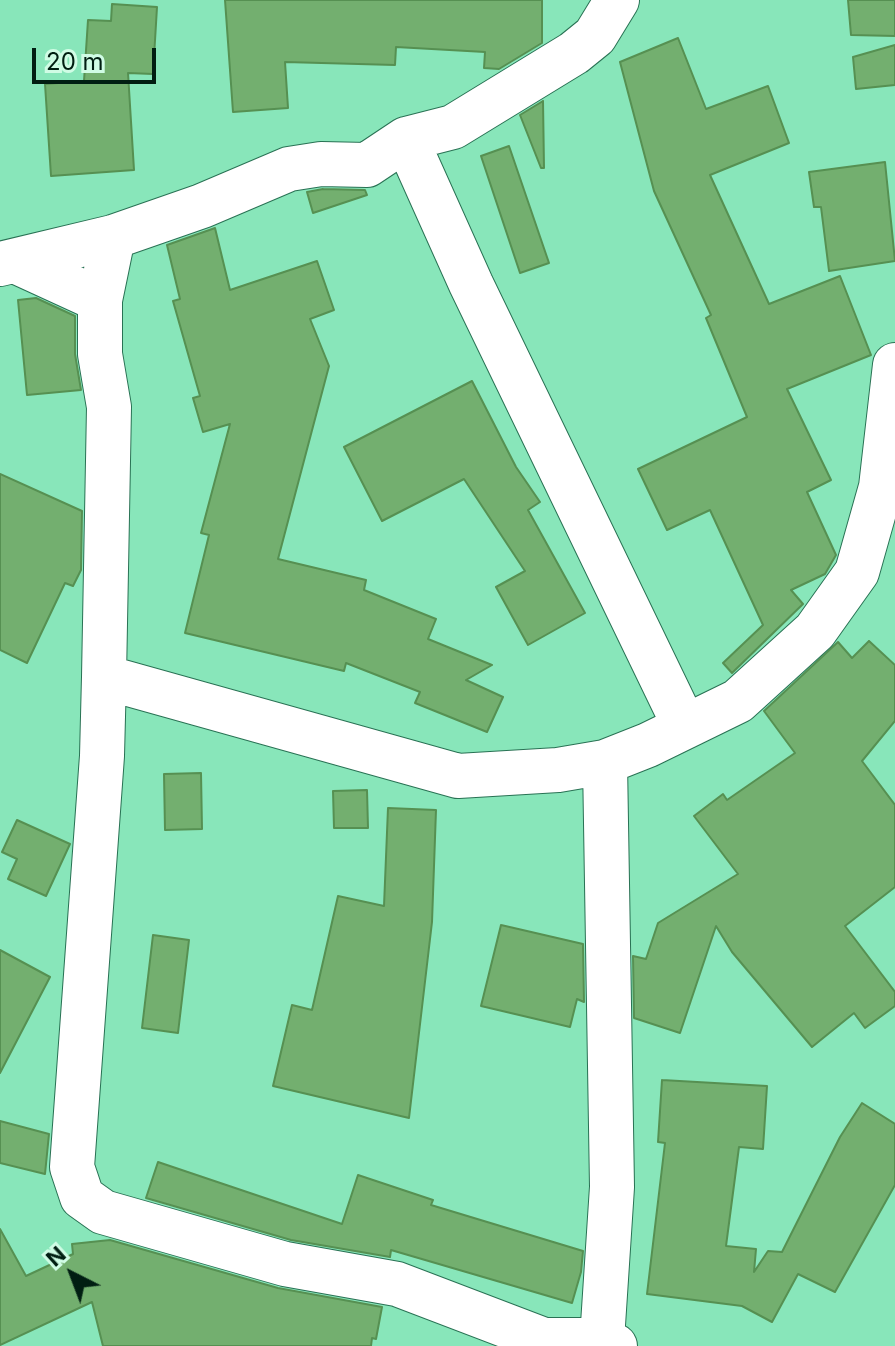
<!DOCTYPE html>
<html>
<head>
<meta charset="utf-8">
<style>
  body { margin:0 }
  #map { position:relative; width:895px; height:1346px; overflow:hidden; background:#88e6ba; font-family:Inter,sans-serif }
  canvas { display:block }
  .north { position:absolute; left:32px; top:1234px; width:80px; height:80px; -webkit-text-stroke:6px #d0fce5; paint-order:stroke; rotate:318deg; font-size:22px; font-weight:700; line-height:32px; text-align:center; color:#011e12 }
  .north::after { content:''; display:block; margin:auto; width:28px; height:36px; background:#011e12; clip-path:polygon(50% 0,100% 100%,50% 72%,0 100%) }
  .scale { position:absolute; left:32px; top:48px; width:124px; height:36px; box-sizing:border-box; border:4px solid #011e12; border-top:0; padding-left:10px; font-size:24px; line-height:28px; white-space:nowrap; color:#011e12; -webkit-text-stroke:6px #d0fce5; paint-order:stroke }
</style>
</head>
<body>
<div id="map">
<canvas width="895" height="1346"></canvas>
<div class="north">N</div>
<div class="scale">20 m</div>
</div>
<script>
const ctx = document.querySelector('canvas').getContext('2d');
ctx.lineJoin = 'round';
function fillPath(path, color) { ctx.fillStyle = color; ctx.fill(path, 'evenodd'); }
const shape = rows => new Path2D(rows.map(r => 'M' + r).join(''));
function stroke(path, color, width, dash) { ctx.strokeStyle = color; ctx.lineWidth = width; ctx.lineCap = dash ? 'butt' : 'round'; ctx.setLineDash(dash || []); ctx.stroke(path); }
const building = shape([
  [225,0,542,0,542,43,499,69,484,68,485,52,396,47,395,65,285,62,288,108,233,112,225,0],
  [848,0,895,0,895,36,851,35,848,0],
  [112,4,157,7,153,74,128,73,134,170,51,176,45,84,84,81,88,20,111,21,112,4],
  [678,38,706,109,768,86,789,143,710,175,769,304,840,276,871,355,787,389,831,480,807,492,836,555,825,574,791,590,803,604,732,673,723,663,763,625,710,510,667,530,638,469,747,417,706,318,711,315,654,191,620,62,678,38],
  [895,45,895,85,856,89,853,57,895,45],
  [543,101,544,168,541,168,520,115,543,101],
  [509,146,549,263,520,273,481,156,509,146],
  [885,162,895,261,829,271,821,207,814,207,809,172,885,162],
  [323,189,365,190,367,195,313,213,307,192,323,189],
  [215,228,230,290,317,261,334,310,310,319,329,366,278,559,366,580,364,590,436,619,428,639,492,665,466,680,503,697,487,732,415,703,420,692,346,663,344,671,185,633,209,535,201,533,230,424,203,432,193,398,200,396,173,301,180,299,167,245,215,228],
  [36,298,75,316,75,354,81,390,27,395,18,300,36,298],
  [472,381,516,467,540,502,528,510,585,613,528,645,496,587,525,571,464,479,382,521,344,447,472,381],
  [0,474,82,511,81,570,73,586,65,583,27,663,0,650,0,474],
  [869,641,895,665,895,721,862,761,895,805,895,887,845,926,895,992,895,1006,865,1028,854,1013,812,1047,732,952,716,926,680,1033,634,1018,633,956,646,959,658,923,738,874,694,816,723,794,727,800,795,753,764,711,838,642,852,658,869,641],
  [201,773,202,829,165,830,164,774,201,773],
  [367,790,368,828,334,828,333,791,367,790],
  [388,808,436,810,432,922,409,1118,273,1086,292,1005,312,1010,338,896,384,906,388,808],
  [17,820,70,844,46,896,8,879,17,859,2,852,17,820],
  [501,925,583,944,584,1002,577,999,570,1027,481,1006,501,925],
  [153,935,189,940,178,1033,142,1028,153,935],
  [0,950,50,977,0,1073,0,950],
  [662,1080,767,1086,763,1149,739,1147,726,1246,756,1249,754,1272,768,1251,782,1252,840,1137,862,1103,895,1124,895,1185,835,1292,798,1274,772,1322,742,1306,647,1294,665,1143,658,1142,662,1080],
  [0,1121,49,1134,45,1174,0,1163,0,1121],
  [158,1162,342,1224,358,1175,433,1200,431,1205,583,1251,581,1272,572,1303,391,1250,390,1257,291,1240,146,1198,158,1162],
  [0,1229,26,1276,73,1254,72,1244,110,1240,278,1288,382,1307,376,1339,372,1338,371,1346,103,1346,92,1302,0,1345,0,1229]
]);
fillPath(building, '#73af6f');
stroke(building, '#569052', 2);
const minor = shape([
  [406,139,471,284,685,727],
  [113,237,100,300,100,354,109,407,104,677,102,756,72,1167,82,1197,103,1212,285,1264,397,1284,544,1340,602,1340,615,1346],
  [15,261,100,300],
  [0,264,113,237,202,206,289,169,321,164,367,165,406,139,453,127,574,53,595,36,617,0],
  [104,677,458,776,558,770,605,762,648,745,738,701,815,631,857,572,881,487,895,365],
  [602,1340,612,1187,605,762]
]);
stroke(minor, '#297254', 46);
stroke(minor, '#fff', 44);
</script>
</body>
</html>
